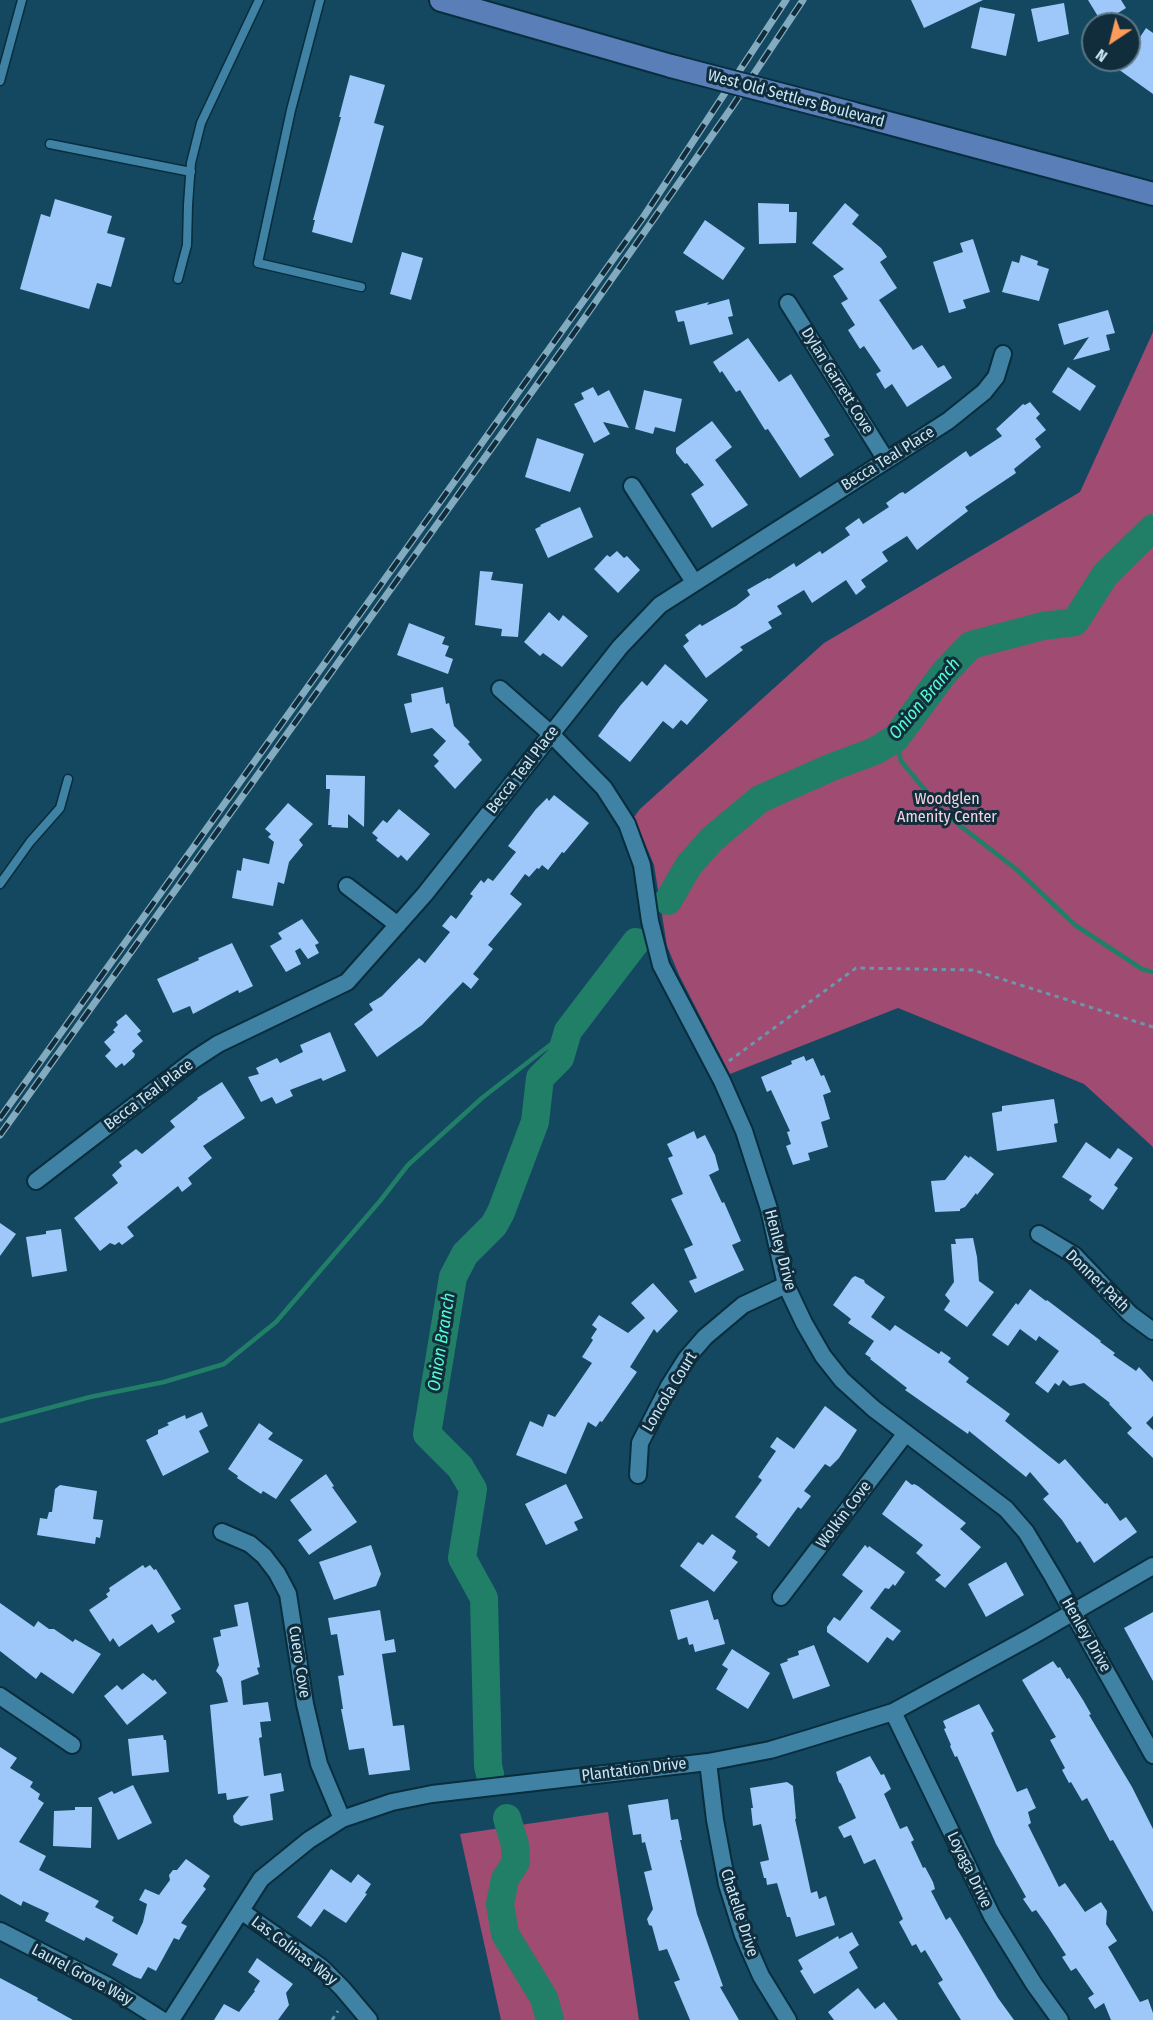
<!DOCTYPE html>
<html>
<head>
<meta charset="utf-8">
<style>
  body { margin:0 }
  #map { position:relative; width:1153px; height:2020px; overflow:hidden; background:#144860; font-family:"Fira Sans Condensed",sans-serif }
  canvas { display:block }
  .north { position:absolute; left:1081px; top:12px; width:60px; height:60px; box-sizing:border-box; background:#112c3a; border:2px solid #5a7786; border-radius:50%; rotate:215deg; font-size:16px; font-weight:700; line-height:24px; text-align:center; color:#c7e7f9 }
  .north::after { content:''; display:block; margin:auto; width:21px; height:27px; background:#fe9b59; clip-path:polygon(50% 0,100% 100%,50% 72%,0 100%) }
</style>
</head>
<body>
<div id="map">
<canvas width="1153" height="2020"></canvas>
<div class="north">N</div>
</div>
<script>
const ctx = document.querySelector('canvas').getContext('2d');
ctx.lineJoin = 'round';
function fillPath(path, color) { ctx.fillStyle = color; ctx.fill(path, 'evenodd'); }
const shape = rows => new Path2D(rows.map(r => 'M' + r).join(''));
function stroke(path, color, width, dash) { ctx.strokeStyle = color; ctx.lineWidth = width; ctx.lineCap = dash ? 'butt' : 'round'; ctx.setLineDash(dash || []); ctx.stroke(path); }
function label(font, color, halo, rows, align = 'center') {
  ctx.font = font + ' "Fira Sans Condensed",sans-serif'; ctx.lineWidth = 6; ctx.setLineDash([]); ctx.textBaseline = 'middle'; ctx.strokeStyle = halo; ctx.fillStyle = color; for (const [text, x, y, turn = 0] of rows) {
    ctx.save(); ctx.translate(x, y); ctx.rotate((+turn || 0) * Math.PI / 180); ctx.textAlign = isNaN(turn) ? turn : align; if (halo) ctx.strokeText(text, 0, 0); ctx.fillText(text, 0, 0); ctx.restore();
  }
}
fillPath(shape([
  [1153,332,1153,1147,1084,1084,898,1008,730,1074,679,975,667,946,654,865,634,817,640,809,824,643,1080,492],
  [608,1812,639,2020,501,2020,460,1834]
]), '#9f4b72');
stroke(shape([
  [896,738,901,761,945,814,1016,869,1075,925,1142,969,1153,972],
  [0,1421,90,1397,164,1382,224,1364,276,1322,380,1201,408,1165,482,1098,568,1031]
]), '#217f68', 4.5);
stroke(shape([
  [668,901,689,865,712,839,760,799,832,767,875,751,896,738,944,673,971,645,1043,626,1075,622,1105,575,1153,528],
  [490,1774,488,1766,484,1598,462,1558,473,1489,460,1467,427,1434,453,1277,465,1254,494,1225,501,1212,535,1122,540,1078,560,1058,568,1031,636,942],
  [507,1818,515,1845,516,1862,505,1879,500,1904,505,1934,544,1998,550,2020]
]), '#217f68', 28);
fillPath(shape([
  [911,0,983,0,924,28],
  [1088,0,1121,0,1126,8,1102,23],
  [1064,3,1069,34,1038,42,1031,9],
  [980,7,1015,14,1006,56,971,48],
  [1146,28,1153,33,1153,94,1118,69,1125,60,1129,60,1129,54],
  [350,75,385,85,374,123,384,126,352,243,312,232,315,220,313,220,341,117,339,117],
  [55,199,112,216,107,233,125,238,111,287,97,283,89,309,20,289,41,214,50,217],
  [758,203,789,204,789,212,797,212,796,243,759,244],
  [845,203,859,215,852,224,881,248,887,257,880,262,897,288,879,300,913,350,922,345,938,368,944,365,952,378,907,407,892,384,885,389,876,374,881,371,864,346,860,349,848,330,855,325,841,303,848,299,833,276,844,269,812,243],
  [705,220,745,248,723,280,683,253],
  [973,239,990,292,963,300,966,308,949,313,933,262,963,252,960,243],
  [402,252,423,258,411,300,390,294],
  [1021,255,1038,261,1037,265,1049,269,1039,301,1002,292,1012,261,1019,263],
  [729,299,733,316,728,317,733,334,690,345,684,321,678,322,675,311,709,302,707,305],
  [1108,310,1115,333,1106,335,1110,350,1073,360,1089,337,1064,345,1058,324],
  [748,338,779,382,791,374,830,436,824,439,834,455,800,478,768,429,765,430,740,390,736,392,722,371,720,373,713,362],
  [1068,367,1096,386,1080,411,1052,392],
  [593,387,598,396,609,390,629,428,603,422,610,434,594,443,574,404,584,399,581,393],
  [644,390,682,399,675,432,655,427,653,434,635,429],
  [1030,402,1040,414,1036,418,1046,430,1035,439,1041,447,1014,469,1016,473,965,507,968,511,917,550,907,536,882,552,888,561,861,580,866,587,856,595,846,580,812,603,804,590,777,606,782,614,768,622,772,628,740,647,743,650,706,678,683,646,689,641,685,635,700,624,702,626,736,606,750,595,747,590,768,578,769,579,794,563,796,567,820,551,822,554,850,535,845,528,859,518,863,524,889,507,886,503,900,493,903,492,905,494,966,451,970,457,1002,436,996,429,1023,404,1025,405],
  [712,421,732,447,715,460,748,505,712,528,691,494,704,485,687,463,685,464,676,453,676,448],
  [537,438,584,454,570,492,525,477],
  [580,507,593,537,548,558,535,529,541,526,540,525],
  [617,551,624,558,627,556,640,570,618,593,594,569,607,555,610,557],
  [480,571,493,572,491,580,523,584,518,637,501,636,502,629,475,625],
  [549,612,559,621,563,615,588,636,562,667,543,653,540,656,524,642],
  [409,623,445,637,442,644,449,646,445,656,453,659,448,674,397,655],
  [665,664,708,700,687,725,681,720,673,729,663,721,630,762,598,736,620,706,642,681,647,686],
  [443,687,446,704,449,703,454,726,470,742,468,744,482,760,455,789,434,766,439,761,433,755,446,741,432,728,411,733,404,704,412,702,411,694],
  [326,775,365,776,364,827,348,814,348,828,331,827,332,825,328,825,330,789,326,789],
  [554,795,589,823,564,853,562,852,548,870,542,865,539,869,537,868,529,877,525,874,510,894,522,904,488,945,493,949,473,974,479,979,471,989,463,982,422,1025,377,1057,354,1024,373,1010,369,1004,382,996,419,958,425,963,450,932,442,926,451,915,456,919,473,896,470,894,481,880,484,883,488,878,493,881,516,852,508,846,536,809,547,798,549,801],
  [288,803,313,824,299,840,303,845,289,862,284,884,278,882,273,906,232,898,237,870,241,871,243,858,269,864,274,842,268,837,271,834,265,829],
  [399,809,430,834,407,861,401,855,398,858,376,840,378,838,372,833,383,820,387,823],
  [302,919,319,943,315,945,319,953,308,959,300,948,295,951,301,964,286,972,270,946,282,939,278,933],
  [232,943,253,986,239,993,238,990,193,1014,190,1006,173,1013,157,979,199,960,198,958],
  [126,1014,141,1031,137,1034,143,1041,132,1051,135,1054,134,1057,124,1066,122,1063,116,1068,105,1056,111,1050,104,1042,115,1032,113,1030,118,1025,116,1022],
  [330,1032,346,1071,323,1081,321,1078,290,1090,293,1096,276,1104,272,1097,261,1102,248,1077,259,1074,256,1068,277,1058,280,1063,303,1052,300,1045],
  [804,1056,806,1061,813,1058,821,1076,824,1075,831,1092,823,1095,830,1119,821,1122,828,1147,808,1153,810,1160,793,1165,786,1146,791,1144,787,1132,790,1131,771,1090,767,1092,761,1077,792,1064,791,1061],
  [222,1082,245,1118,203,1146,212,1158,188,1178,192,1184,182,1192,178,1186,127,1227,134,1236,122,1245,119,1242,115,1245,110,1243,100,1251,74,1218,118,1183,112,1175,122,1166,119,1162,136,1149,142,1154,175,1127,170,1121,198,1099,197,1098],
  [1054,1099,1058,1123,1054,1124,1057,1142,997,1151,992,1113,1002,1111,1002,1106],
  [694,1131,697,1139,705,1135,715,1155,719,1170,709,1175,722,1203,724,1202,741,1241,732,1245,744,1270,695,1293,689,1281,697,1278,684,1249,693,1245,671,1199,683,1194,668,1158,673,1156,667,1144],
  [1086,1142,1110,1159,1118,1148,1133,1158,1114,1185,1118,1188,1103,1210,1089,1200,1092,1196,1062,1177],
  [965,1155,969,1158,970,1156,994,1174,977,1195,976,1193,965,1207,960,1209,960,1211,935,1212,931,1181,945,1180],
  [0,1223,16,1234,0,1256],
  [61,1229,67,1271,32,1277,26,1237,46,1234,46,1231],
  [973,1238,977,1257,979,1281,994,1292,967,1327,944,1310,950,1301,945,1295,954,1282,951,1244,956,1244,955,1239],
  [855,1276,864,1280,865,1283,885,1297,871,1317,890,1331,895,1325,939,1354,941,1351,951,1358,948,1362,969,1378,966,1382,1010,1414,1005,1421,1059,1464,1065,1459,1105,1504,1107,1503,1120,1521,1126,1517,1137,1532,1094,1563,1080,1541,1077,1543,1062,1520,1043,1499,1049,1494,1030,1472,1026,1477,969,1431,968,1434,905,1390,907,1388,870,1359,871,1358,865,1354,874,1341,848,1323,851,1319,833,1305,852,1278],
  [653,1283,678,1311,657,1333,654,1329,630,1367,637,1372,602,1422,600,1421,596,1427,588,1422,566,1474,516,1455,530,1421,543,1427,548,1414,555,1417,592,1363,582,1357,593,1340,591,1338,597,1329,592,1325,599,1315,628,1333,645,1318,631,1303],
  [1030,1289,1046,1301,1047,1300,1101,1341,1100,1342,1115,1353,1113,1355,1136,1371,1139,1367,1153,1382,1153,1416,1146,1423,1153,1430,1153,1458,1127,1433,1132,1428,1109,1404,1110,1403,1084,1383,1070,1386,1063,1380,1059,1386,1055,1383,1048,1393,1035,1383,1059,1351,1039,1336,1036,1341,1020,1329,1008,1346,992,1335,1016,1303,1018,1305],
  [825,1406,857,1430,839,1458,830,1467,825,1464,804,1491,811,1496,801,1509,798,1507,769,1547,756,1537,758,1534,735,1517,762,1480,758,1477,776,1451,770,1447,777,1437,794,1449],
  [202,1412,208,1426,199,1431,209,1452,163,1476,146,1440,158,1434,158,1430,169,1425,167,1423,185,1415,186,1419],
  [259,1423,273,1433,268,1439,303,1460,276,1499,263,1491,261,1494,237,1478,238,1476,228,1469],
  [326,1474,334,1486,332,1487,357,1522,309,1555,298,1540,312,1530,290,1500],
  [906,1480,912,1485,914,1484,918,1486,966,1523,960,1529,981,1547,945,1588,935,1580,941,1575,916,1553,923,1545,882,1514],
  [566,1484,583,1518,574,1522,578,1530,546,1545,525,1504],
  [60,1485,97,1491,93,1519,103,1520,100,1538,96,1537,95,1544,37,1535,40,1518,47,1519,49,1512,52,1512,55,1489],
  [712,1534,736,1551,732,1558,738,1562,714,1592,680,1566,698,1542,703,1545],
  [371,1545,381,1574,376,1586,334,1600,319,1562],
  [865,1545,868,1548,869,1546,905,1572,895,1586,893,1584,889,1589,885,1588,870,1608,901,1631,893,1641,887,1637,868,1663,827,1632,827,1627,834,1617,840,1621,863,1591,842,1575],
  [1006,1562,1024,1595,986,1617,968,1584],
  [143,1565,145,1568,150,1565,154,1570,156,1569,181,1609,171,1615,175,1622,158,1633,152,1624,119,1647,113,1638,110,1642,89,1610,108,1597,106,1594,110,1591,109,1588],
  [708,1600,714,1620,718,1619,725,1644,695,1652,693,1644,689,1645,687,1637,678,1640,670,1610],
  [248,1602,260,1667,257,1668,259,1674,241,1681,243,1705,268,1702,271,1721,260,1722,262,1737,259,1738,264,1776,281,1773,284,1791,270,1794,273,1820,241,1826,234,1822,233,1816,249,1796,227,1800,226,1793,218,1794,210,1705,228,1702,222,1678,216,1671,219,1665,213,1638,221,1636,220,1630,238,1626,234,1605],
  [0,1603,34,1627,38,1621,49,1629,54,1629,73,1642,75,1639,101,1654,73,1694,41,1672,36,1679,0,1651],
  [380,1610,385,1641,394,1639,396,1652,382,1654,393,1726,404,1725,410,1770,369,1775,364,1748,349,1750,341,1709,343,1709,338,1676,344,1675,337,1634,331,1635,328,1618],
  [1153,1612,1153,1681,1124,1628],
  [814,1645,830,1686,793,1699,780,1664,788,1661,787,1659,799,1655,798,1651],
  [732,1649,770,1673,748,1709,716,1689,728,1669,722,1665],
  [1053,1661,1058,1668,1060,1667,1067,1679,1069,1678,1083,1700,1091,1714,1089,1715,1132,1787,1153,1829,1153,1912,1113,1840,1110,1841,1087,1798,1082,1801,1071,1782,1069,1783,1062,1770,1065,1768,1050,1740,1056,1737,1022,1680],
  [143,1673,153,1681,155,1679,167,1693,127,1725,104,1696,117,1685,122,1690],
  [979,1704,994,1731,991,1733,1017,1792,1027,1788,1036,1808,1028,1812,1031,1823,1028,1825,1059,1887,1065,1883,1085,1912,1101,1902,1107,1911,1106,1924,1117,1941,1108,1947,1140,2002,1148,1999,1153,2013,1153,2020,1111,2020,1104,2003,1095,2009,1088,1998,1094,1994,1076,1968,1071,1971,1062,1957,1066,1955,1048,1927,1036,1910,1032,1912,1023,1899,1026,1897,996,1844,957,1756,955,1757,950,1746,951,1745,944,1729,946,1728,943,1721],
  [163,1735,164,1740,166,1740,169,1772,132,1776,128,1739],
  [0,1747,17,1758,10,1768,33,1782,30,1787,40,1794,38,1799,44,1803,19,1842,46,1856,39,1870,99,1901,95,1907,114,1917,112,1921,137,1935,143,1922,147,1904,139,1900,145,1889,159,1895,170,1880,169,1875,173,1870,177,1870,186,1859,210,1876,203,1886,206,1889,181,1923,187,1926,179,1940,174,1938,156,1971,148,1967,141,1979,135,1977,112,1965,118,1954,86,1937,84,1941,45,1921,49,1913,23,1901,21,1906,0,1894],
  [870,1756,881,1775,884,1774,891,1789,884,1794,900,1829,907,1826,914,1840,911,1842,923,1868,925,1867,933,1882,935,1889,931,1891,946,1920,950,1917,998,1998,1014,2020,961,2020,938,1983,943,1980,925,1950,921,1953,916,1944,912,1946,904,1931,899,1922,903,1919,875,1859,864,1864,851,1835,844,1838,838,1827,856,1818,841,1784,839,1782,836,1772],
  [787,1782,793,1786,796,1819,795,1819,811,1893,817,1891,819,1899,826,1896,835,1925,796,1937,790,1917,787,1917,777,1883,767,1885,766,1878,764,1878,760,1862,769,1860,761,1824,753,1826,751,1808,753,1808,750,1788],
  [133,1785,152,1823,118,1840,98,1798,112,1791,114,1794],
  [668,1799,671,1820,678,1819,682,1840,680,1840,697,1914,723,1986,720,1987,739,2020,690,2020,674,1982,680,1980,667,1949,659,1951,652,1926,649,1925,647,1919,653,1909,644,1872,652,1870,645,1842,642,1843,641,1834,633,1835,628,1805],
  [75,1807,92,1807,91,1848,53,1846,54,1811,75,1810],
  [331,1869,351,1883,358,1874,371,1884,365,1893,367,1894,346,1923,324,1909,311,1927,297,1917],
  [852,1932,859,1945,849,1952,858,1968,814,1994,800,1971,803,1969,798,1960,838,1936,839,1939],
  [257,1958,293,1984,286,1993,289,2005,278,2020,214,2020,224,2004,239,2012,255,1991,254,1990,260,1981,248,1972],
  [0,1978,38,1998,37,2000,73,2020,0,2020],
  [858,1988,875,2009,884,2002,898,2020,834,2020,828,2012]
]), '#9dc8f9');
const lane = shape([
  [320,0,291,110,258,263,361,287],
  [0,81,22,0],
  [50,144,191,172],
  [178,279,187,245,188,205,191,163,201,123,259,0],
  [0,884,30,842,60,808,68,779]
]);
const street = shape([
  [788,303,886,460],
  [632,486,694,582],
  [500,689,551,734,604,788,627,824,642,865,650,921,661,965,722,1081,744,1131,769,1209,786,1285,804,1323,823,1356,842,1380,874,1409,1006,1509,1026,1532,1053,1577,1153,1755],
  [347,886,398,925],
  [36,1181,195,1059,218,1044,347,982,425,894,620,647,660,605,948,421,984,392,996,377,1003,354],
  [1039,1234,1074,1255,1130,1314,1153,1331],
  [638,1475,640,1443,669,1386,686,1359,705,1337,743,1305,786,1285],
  [222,1532,250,1544,264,1556,277,1573,288,1594,305,1704,319,1764,342,1819],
  [781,1597,906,1433],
  [0,1696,72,1745],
  [893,1712,992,1916,1034,1984,1060,2020],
  [708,1762,715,1820,727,1884,743,1935,761,1976,788,2020],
  [241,1911,321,1967,342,1988,369,2020],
  [0,1931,108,1986,162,2020],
  [171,2020,261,1879,309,1840,342,1819,392,1802,432,1794,708,1762,770,1750,810,1738,893,1712,1032,1636,1153,1566]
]);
const secondary = shape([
  [441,0,671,66],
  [851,113,1153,194]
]);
stroke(lane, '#082d3d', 11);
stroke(street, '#082d3d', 20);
stroke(secondary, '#082d3d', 26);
stroke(shape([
  [729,1061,856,968,973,970,1153,1027],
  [332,2020,338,2011]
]), '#6c96ab', 3, [4.5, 4.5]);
stroke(lane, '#4082a3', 8);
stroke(street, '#4082a3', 16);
stroke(secondary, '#597eb8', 22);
const rail = shape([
  [0,1118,644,216,786,0],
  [0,1135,569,340,732,107,803,0]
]);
stroke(rail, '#83abbf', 7);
stroke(rail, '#112c3a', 4.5, [14]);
const secondaryBridge = shape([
  [671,66,851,113]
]);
stroke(secondaryBridge, '#082d3d', 26, []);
stroke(secondaryBridge, '#597eb8', 22);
label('16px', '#c7e7f9', '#112c3a', [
  ["West Old Settlers Boulevard",796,99,15],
  ["Dylan Garrett Cove",837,381,58],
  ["Becca Teal Place",888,459,-32],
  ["Becca Teal Place",523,770,-52],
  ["Becca Teal Place",149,1095,-37],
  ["Henley Drive",780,1250,75],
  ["Donner Path",1097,1281,44],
  ["Loncola Court",670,1392,-59],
  ["Wolkin Cove",844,1515,-53],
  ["Henley Drive",1086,1635,60],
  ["Cuero Cove",299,1662,81],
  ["Plantation Drive",634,1770,-7],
  ["Loyaga Drive",969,1870,64],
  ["Chatelle Drive",739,1913,72],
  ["Las Colinas Way",294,1951,37],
  ["Laurel Grove Way",82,1975,28]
]);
label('16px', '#f3d5e1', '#112c3a', [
  ["Woodglen",947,800],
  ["Amenity Center",947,818]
]);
label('italic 18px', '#56fad0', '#112c3a', [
  ["Onion Branch",925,699,-50],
  ["Onion Branch",442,1342,-81]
]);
</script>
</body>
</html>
